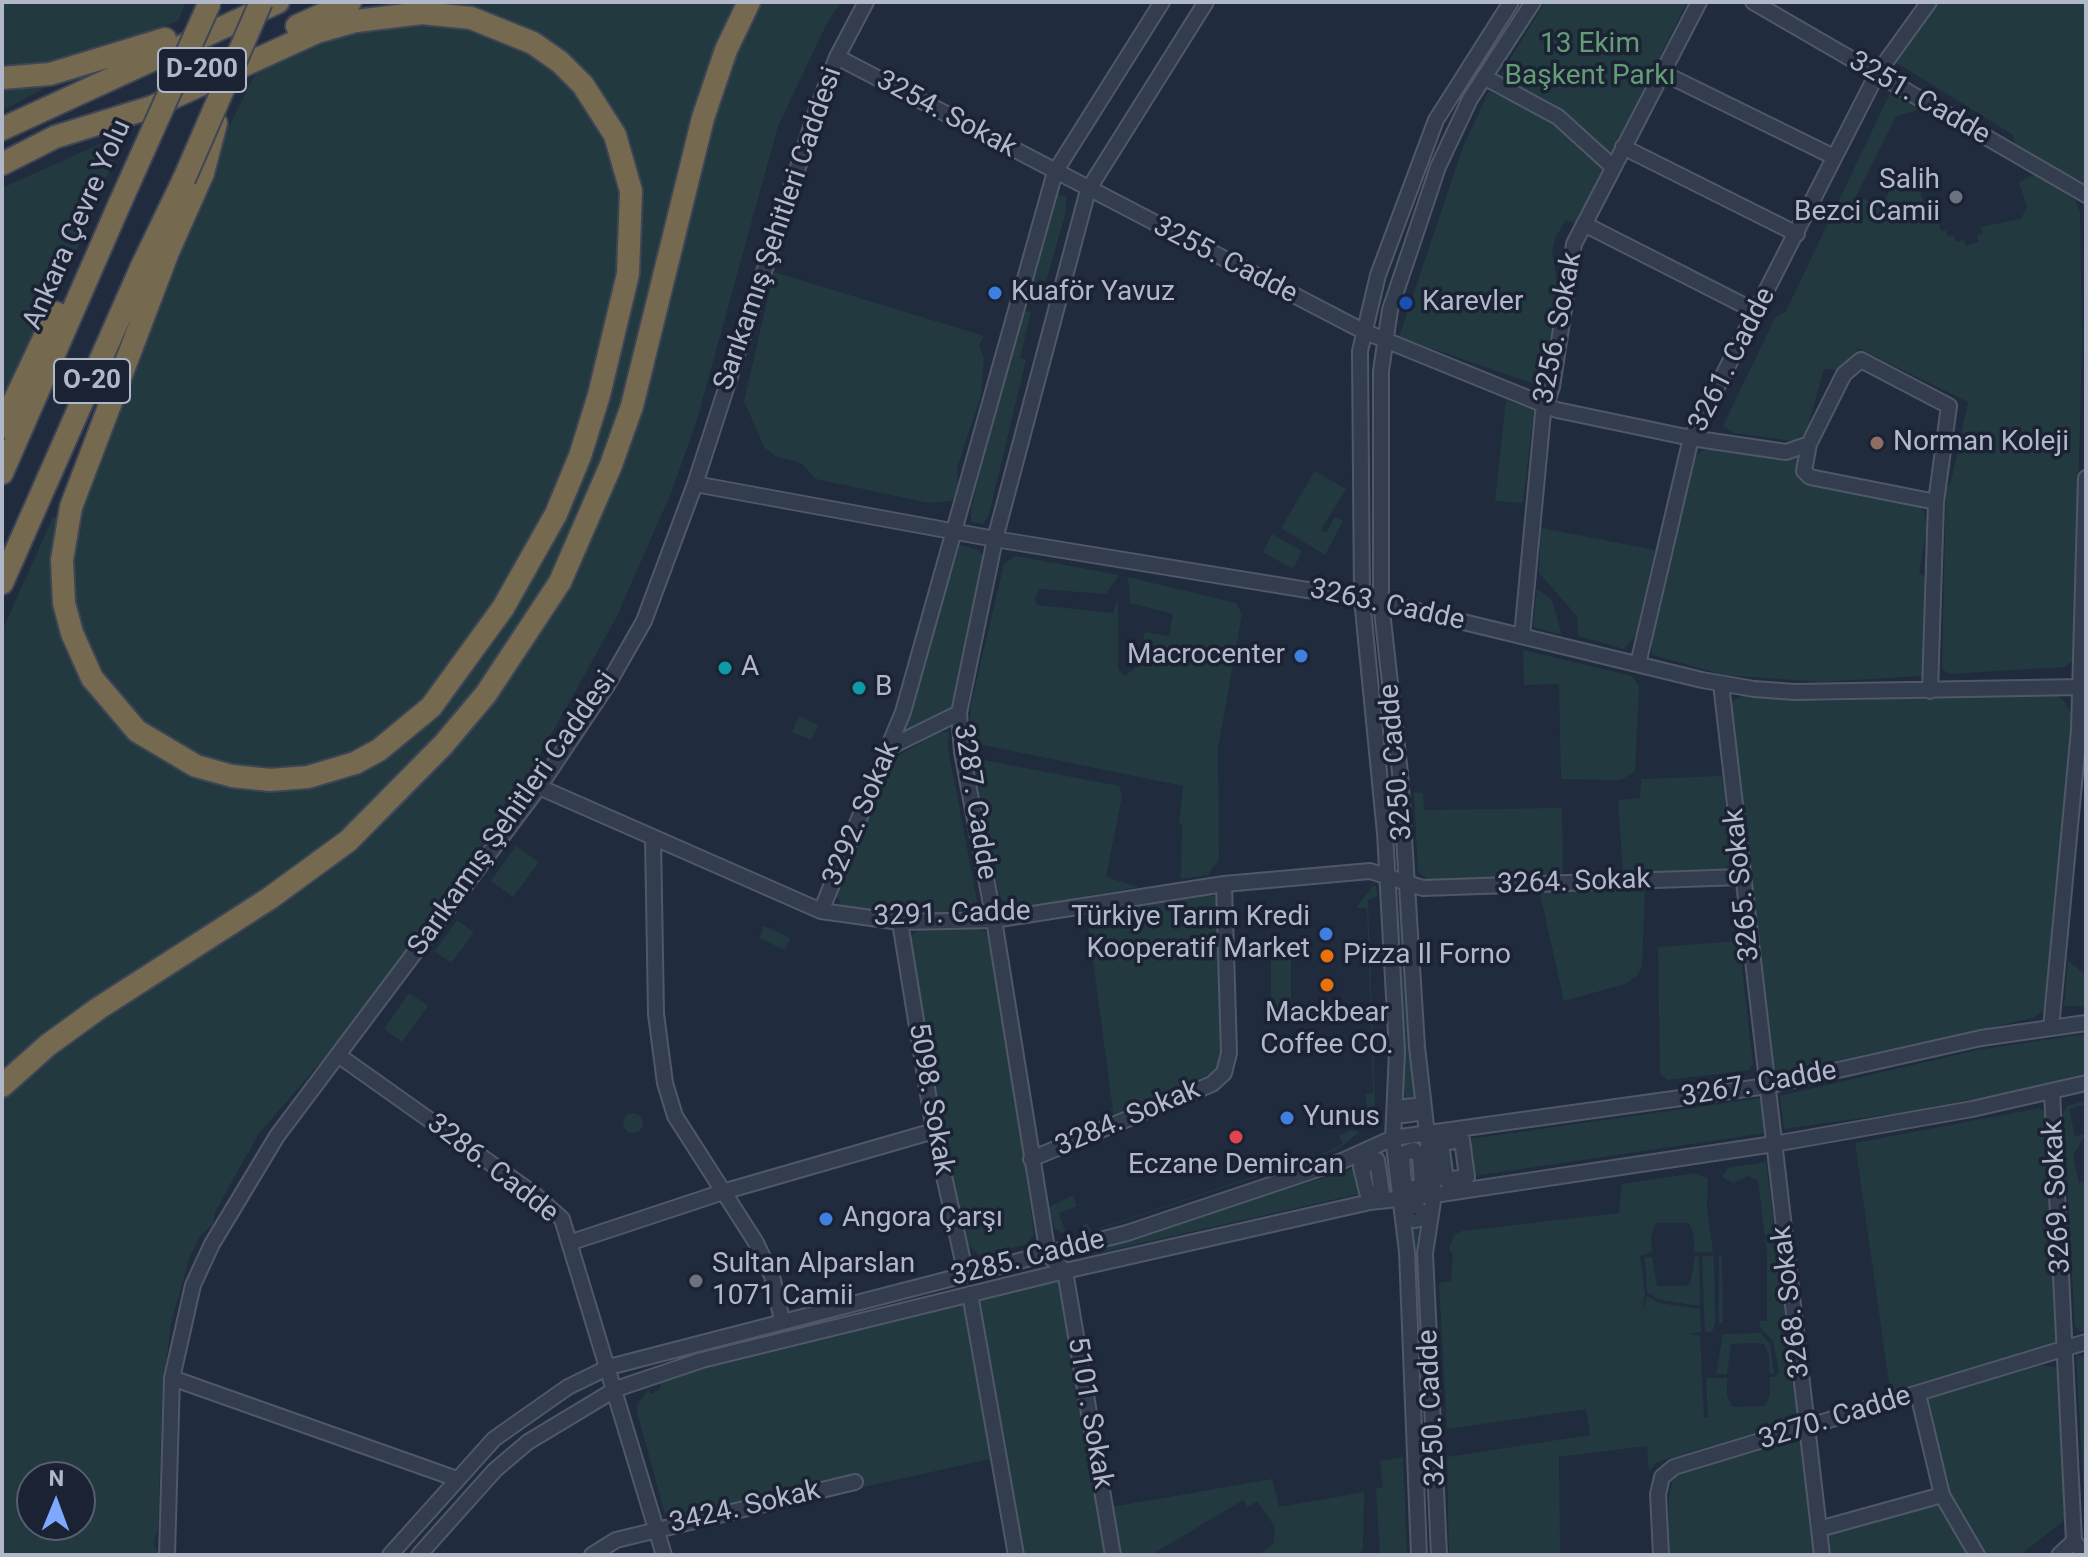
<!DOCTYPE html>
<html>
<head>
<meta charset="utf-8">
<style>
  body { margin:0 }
  #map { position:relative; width:2088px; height:1557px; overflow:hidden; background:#202b3e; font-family:Roboto,sans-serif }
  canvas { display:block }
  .frame { position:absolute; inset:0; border:4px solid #b0b8c9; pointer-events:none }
  .north { position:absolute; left:16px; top:1461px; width:80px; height:80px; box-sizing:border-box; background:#1a2233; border:2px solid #565e6f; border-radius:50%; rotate:1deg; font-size:22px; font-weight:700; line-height:32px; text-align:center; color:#b0b8c9 }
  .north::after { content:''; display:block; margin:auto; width:28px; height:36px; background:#7fa9ff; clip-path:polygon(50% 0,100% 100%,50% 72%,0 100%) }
</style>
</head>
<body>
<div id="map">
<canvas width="2088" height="1557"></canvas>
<div class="frame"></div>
<div class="north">N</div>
</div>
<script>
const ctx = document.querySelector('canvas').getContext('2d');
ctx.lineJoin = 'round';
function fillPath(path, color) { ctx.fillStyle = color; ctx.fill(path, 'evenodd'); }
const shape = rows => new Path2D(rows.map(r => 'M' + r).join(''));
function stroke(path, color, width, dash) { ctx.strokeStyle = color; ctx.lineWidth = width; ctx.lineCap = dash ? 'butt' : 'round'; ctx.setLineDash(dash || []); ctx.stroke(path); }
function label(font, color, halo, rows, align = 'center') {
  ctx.font = font + ' Roboto,sans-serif'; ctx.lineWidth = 7; ctx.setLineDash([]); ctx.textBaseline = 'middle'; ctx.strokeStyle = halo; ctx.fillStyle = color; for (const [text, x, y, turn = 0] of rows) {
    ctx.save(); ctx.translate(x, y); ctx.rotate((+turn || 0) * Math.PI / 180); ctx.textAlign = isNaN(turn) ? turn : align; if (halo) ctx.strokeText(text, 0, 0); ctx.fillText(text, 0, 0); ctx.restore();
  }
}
fillPath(shape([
  [2,2,186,2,178,21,124,41,36,70,2,71],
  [391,2,739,2,684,153,626,388,584,507,552,573,509,644,457,716,349,825,275,882,119,981,23,1052,2,1072,2,631,53,517,58,518,73,659,89,692,128,735,172,766,197,777,379,761,404,746,453,698,497,639,553,545,573,500,637,278,642,235,636,167,601,89,578,63,547,40,510,20,477,11,374,10],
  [759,2,841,2,827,23,778,126,696,423,671,493,616,618,527,778,501,809,500,821,347,1031,258,1135,215,1212,213,1224,200,1236,189,1259,171,1323,162,1398,158,1530,153,1542,159,1555,2,1555,2,1100,73,1038,252,925,335,864,427,779,521,664,590,544,615,488,651,376,712,122,733,59],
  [32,1477,80,1477,80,1525,32,1525],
  [1545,2,1687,2,1609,158,1498,79],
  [1937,2,2086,2,2086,184,2016,148,2013,135,1894,61],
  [395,21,476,28,532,54,559,76,582,100,599,127,617,177,620,264,589,391,561,473,532,536,477,631,425,697,394,728,358,751,324,764,293,768,228,765,195,755,142,722,107,682,75,612,71,534,211,163,259,66,311,45],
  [33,87,45,88,2,111,2,90],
  [1489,91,1555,120,1603,167,1576,223,1566,220,1556,236,1552,253,1559,291,1546,381,1534,384,1399,337,1463,147],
  [1891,91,1922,109,1896,116,1856,196,1881,206,1891,188,1918,183,1926,212,1935,210,1941,231,1946,230,1948,237,1954,235,1956,242,1963,240,1966,246,1979,242,1977,235,1983,233,1981,227,2021,219,2027,206,2019,182,2036,174,2075,200,2080,212,2082,340,2074,660,2064,667,1949,674,1942,669,1946,488,1951,482,1968,402,1858,348,1853,358,1835,369,1824,369,1806,433,1793,441,1734,433,1723,426,1775,318,1786,311],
  [126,132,64,280,2,411,2,188],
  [1052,193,1067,197,1065,215,1046,281,1039,279,1034,304,1023,303],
  [774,272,984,336,979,345,984,359,981,395,957,468,958,495,950,501,929,503,816,479,801,463,775,456,764,447,744,401],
  [1019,311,1031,312,1020,358,1026,360,989,514,983,524,971,522,971,509],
  [1506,400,1534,410,1523,503,1495,501],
  [1710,447,1775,460,1804,455,1798,469,1916,502,1924,512,1927,528,1919,573,1927,578,1927,672,1922,676,1821,682,1725,675,1652,655,1652,634,1684,485,1697,454],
  [1315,471,1346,489,1321,530,1326,533,1335,517,1343,521,1325,555,1281,528],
  [1541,528,1655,550,1635,636,1624,649,1578,636,1577,616,1539,573],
  [1272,534,1302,551,1293,569,1263,552],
  [957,544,979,550,985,561,953,710,901,732],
  [1016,556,1119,575,1106,594,1040,589,1035,597,1037,605,1113,613,1118,599,1118,669,1124,676,1138,666,1145,632,1169,636,1173,614,1130,603,1128,577,1236,603,1242,614,1218,748,1219,859,1208,875,1181,879,1182,825,1179,824,1183,786,969,742,971,704,1004,564],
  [1537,589,1552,600,1562,635,1533,627],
  [1523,650,1632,676,1639,687,1635,771,1621,780,1561,779,1559,684,1524,685],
  [2052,692,2064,701,2074,719,2049,993,2044,1010,2033,1018,1784,1072,1777,1070,1771,1064,1728,703,1742,696,1833,701],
  [799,716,818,725,811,740,792,732],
  [940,732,949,732,948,748,978,906,970,910,892,916,843,907,835,893,887,762],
  [973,758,1119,786,1122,797,1106,877,1139,887,1014,908,1000,898],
  [1722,776,1732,861,1725,869,1623,873,1618,800,1640,798,1641,779],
  [1414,792,1423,793,1424,810,1562,808,1563,875,1428,880,1418,872],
  [516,846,539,862,513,897,491,881],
  [1645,885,1642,967,1637,976,1625,984,1564,1001,1539,889],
  [1373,886,1376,886,1377,896,1368,900,1375,1107,1369,1117,1365,1094,1373,1093,1367,908,1357,908,1358,905],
  [1204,896,1215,896,1219,901,1222,1067,1213,1076,1114,1119,1087,915],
  [1396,910,1401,910,1415,1106,1405,1107],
  [457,920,474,933,451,963,435,951],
  [764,926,790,938,785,950,759,938],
  [920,928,979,928,986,932,1001,996,1034,1234,1027,1244,982,1257,968,1245,964,1236,939,1126,908,953,910,937],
  [1739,941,1753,1064,1749,1070,1667,1080,1660,1073,1658,947],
  [1271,953,1291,953,1291,1015,1271,1015],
  [2068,961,2086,975,2086,1006,2064,1006],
  [409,993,428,1006,402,1042,384,1029],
  [2086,1034,2086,1073,2016,1091,1904,1112,1784,1129,1780,1096,1977,1050],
  [1762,1098,1766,1133,1467,1177,1462,1140],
  [2086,1101,2086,1104,2069,1109,2075,1136,2086,1134,2073,1155,2079,1184,2081,1181,2086,1184,2086,1331,2081,1332,2075,1327,2063,1114,2067,1106],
  [2040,1108,2046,1112,2059,1338,2050,1348,1891,1396,1855,1143],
  '623 1123a10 10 0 1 1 20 0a10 10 0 1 1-20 0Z',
  [1351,1130,1360,1132,1336,1150,1079,1236,1083,1225,1088,1223,1091,1231,1332,1150,1343,1143,1339,1136],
  [1766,1162,1799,1420,1657,1462,1649,1471,1647,1446,1559,1457,1560,1555,1449,1555,1447,1457,1590,1435,1586,1409,1447,1429,1439,1283,1451,1281,1453,1255,1449,1249,1454,1235,1462,1231,1619,1213,1622,1184,1696,1173,1708,1179,1707,1207,1713,1252,1694,1252,1694,1235,1689,1223,1656,1223,1651,1236,1652,1252,1640,1256,1645,1294,1642,1312,1647,1296,1659,1303,1700,1309,1701,1332,1689,1334,1700,1335,1704,1418,1708,1417,1706,1378,1727,1378,1727,1395,1732,1407,1765,1406,1770,1394,1770,1377,1775,1377,1779,1372,1773,1341,1760,1327,1760,1321,1767,1321,1767,1253,1758,1180,1748,1176,1733,1183,1722,1177,1728,1168],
  [1361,1167,1367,1192,1080,1257,1259,1197],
  [1073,1195,1077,1206,1059,1213,1066,1235,1055,1229,1048,1208],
  [1420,1219,1417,1247,1424,1413,1420,1413,1410,1220],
  [1695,1256,1699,1256,1700,1306,1660,1300,1647,1292,1645,1257,1652,1257,1657,1286,1679,1286,1690,1285],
  [1702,1256,1714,1256,1715,1323,1712,1332,1705,1332],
  [1719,1256,1722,1256,1723,1323,1719,1323],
  [1060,1281,1105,1555,1022,1555,978,1301],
  [965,1305,990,1459,859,1488,857,1475,679,1516,665,1514,637,1412,637,1405,648,1390,652,1394,661,1388,661,1383,675,1376],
  [1760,1333,1770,1344,1774,1374,1769,1373,1769,1356,1764,1344,1752,1343,1731,1344,1727,1374,1716,1374,1723,1334],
  [2076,1353,2080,1357,2086,1353,2086,1530],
  [2042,1365,2057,1368,2063,1374,2066,1519,2020,1555,1984,1555,1950,1499,1924,1400],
  [1796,1436,1803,1442,1814,1555,1668,1555,1669,1495,1674,1477,1696,1466],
  [1403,1457,1407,1555,1380,1555,1376,1489,1383,1487,1380,1461],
  [1272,1479,1279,1507,1364,1492,1363,1549,1359,1555,1258,1555,1274,1543,1275,1527,1257,1501,1248,1507,1243,1500,1151,1555,1120,1555,1112,1507],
  [1939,1501,1970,1555,1827,1555,1825,1532]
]), '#223a3f');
const minor = shape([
  [1753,2,2086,195],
  [837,57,1363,331,1557,410,1691,438,1786,452,1809,444,1844,374,1861,360,1949,406,1936,502,1930,691],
  [1661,72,1834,157],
  [1484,77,1558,117,1613,167],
  [1623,147,1797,234],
  [1584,224,1757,312],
  [1809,444,1804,471,1810,477,1936,502],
  [695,484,995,539,1381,602,1702,680,1754,689,1795,692,2081,687],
  [1522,636,1543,413,1552,387,1574,244,1699,2],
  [1638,664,1691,438,1877,74,1929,2],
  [1721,684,1822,1555],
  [890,747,959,713],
  [539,787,821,911,900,922,994,920,1224,884,1370,871,1423,888,1742,877],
  [653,837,656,1014,665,1083,675,1116,755,1241,772,1276,782,1320],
  [821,911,903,712,1055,172,1162,2],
  [900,922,934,1131,966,1275],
  [2051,1028,2079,730,2086,478],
  [338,1055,534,1194,562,1219,664,1555],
  [2052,1092,2074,1541],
  [1415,1106,1417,1113,1403,1115,1405,1107,1415,1106],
  [1462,1140,1467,1177,1446,1180,1441,1143,1462,1140],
  [1414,1150,1420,1156,1422,1181,1420,1186,1411,1190,1404,1183,1402,1158,1405,1153,1414,1150],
  [1031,1159,1212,1084,1224,1073,1229,1053,1224,884],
  [1377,1160,1382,1194,1367,1192,1361,1167,1377,1160],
  '1409 1214a6 6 0 1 1 12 0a6 6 0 1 1-12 0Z',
  [572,1242,726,1191,934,1131],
  [970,1294,1016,1555],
  [172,1378,457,1479],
  [1918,1394,1942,1495,1977,1555],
  [1819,1529,1942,1495],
  [2074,1541,2085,1555],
  [167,1555,172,1378,193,1285,212,1244,277,1136,539,787,608,684,644,621,695,484,815,115,837,57,866,2],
  [390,1555,494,1439,568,1387,609,1367,1127,1233,1342,1161,1393,1138,1767,1086,1981,1038,2086,1023],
  [419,1555,495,1470,528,1442,616,1389,702,1360,1065,1271,1370,1202,1434,1195,1774,1144,1972,1109,2086,1083],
  [592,1555,616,1540,855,1482],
  [1113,1555,1065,1271,1048,1255,994,920,962,752,959,713,995,539,1088,190,1206,2],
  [1419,1555,1407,1252,1393,1138,1397,1052,1385,833,1362,599,1360,351,1378,275,1436,120,1511,2],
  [1439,1555,1425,1253,1434,1195,1417,1047,1400,773,1381,602,1381,371,1390,310,1438,167,1470,99,1533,2],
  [1661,1555,1658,1494,1662,1477,1674,1467,2086,1342],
  [2059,1555,2074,1541]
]);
const highway = shape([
  [297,26,350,2],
  [2,78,50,74,165,39],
  [2,129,278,2],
  [2,164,55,137,152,107,317,32,356,21,422,13,471,18,533,43,560,62,583,85,615,135,631,191,628,274,599,395,580,456,556,514,503,608,431,707,379,750,355,763,308,777,270,780,232,776,196,766,137,731,92,678,72,633,64,603,62,560,71,507,168,252,203,173,216,123],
  [2,427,56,313],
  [2,473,120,203],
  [2,583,142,266,184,179],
  [2,1086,48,1045,99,1008,270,898,348,841,443,745,486,694,560,582,611,465,632,406,703,118,726,50,749,2]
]);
stroke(minor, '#4f5869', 18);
stroke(highway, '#3d4556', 26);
stroke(minor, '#343d4e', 14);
stroke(highway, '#756950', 22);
const highwayBridge = shape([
  [184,179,261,2],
  [120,203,210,2]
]);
stroke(highwayBridge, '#3d4556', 26, []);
stroke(highwayBridge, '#756950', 22);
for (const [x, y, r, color] of [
  [1956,197,8,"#6b7280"],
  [995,293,8,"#3f7fe0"],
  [1406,303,8,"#1a4fb4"],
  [1877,443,8,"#8d6e63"],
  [1301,656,8,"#3f7fe0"],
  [725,668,8,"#0f9aa8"],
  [859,688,8,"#0f9aa8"],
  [1326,934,8,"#3f7fe0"],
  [1327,956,8,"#e8710a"],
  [1327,985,8,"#e8710a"],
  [1287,1118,8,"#3f7fe0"],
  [1236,1137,8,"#e0444e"],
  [826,1219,8,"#3f7fe0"],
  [696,1281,8,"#6b7280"]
]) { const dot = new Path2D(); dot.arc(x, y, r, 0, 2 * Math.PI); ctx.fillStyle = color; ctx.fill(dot); stroke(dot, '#1a2233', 3); }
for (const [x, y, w] of [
  [202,70,88],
  [92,381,76]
]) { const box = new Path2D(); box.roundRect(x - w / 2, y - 22, w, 44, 6); ctx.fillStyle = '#1a2233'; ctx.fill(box); stroke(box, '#b0b8c9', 2); }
label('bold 26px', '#b0b8c9', null, [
  ["D-200",202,70],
  ["O-20",92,381]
]);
label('28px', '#649d75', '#1a2233', [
  ["13 Ekim",1590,45],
  ["Başkent Parkı",1590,77]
]);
label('28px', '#b0b8c9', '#1a2233', [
  ["3251. Cadde",1919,99,30],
  ["3254. Sokak",946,115,28],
  ["Ankara Çevre Yolu",78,225,-66],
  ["Sarıkamış Şehitleri Caddesi",779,229,-71],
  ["3255. Cadde",1225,261,27],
  ["3256. Sokak",1559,328,-79],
  ["3261. Cadde",1733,360,-63],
  ["3263. Cadde",1387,606,12],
  ["3250. Cadde",1397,762,-95],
  ["3287. Cadde",974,802,81],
  ["Sarıkamış Şehitleri Caddesi",513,814,-55],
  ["3292. Sokak",862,814,-67],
  ["3264. Sokak",1574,883,-2],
  ["3265. Sokak",1743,885,-96],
  ["3291. Cadde",952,915,-2],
  ["3267. Cadde",1759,1085,-10],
  ["5098. Sokak",930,1099,80],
  ["3284. Sokak",1128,1119,-23],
  ["3286. Cadde",492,1169,38],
  ["3269. Sokak",2058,1197,-93],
  ["3285. Cadde",1028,1259,-14],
  ["3268. Sokak",1792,1302,-97],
  ["3250. Cadde",1433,1408,-93],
  ["5101. Sokak",1089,1413,80],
  ["3270. Cadde",1835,1419,-17],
  ["3424. Sokak",745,1508,-13]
]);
label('28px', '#b0b8c9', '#1a2233', [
  ["Salih",1940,181,"right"],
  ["Bezci Camii",1940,213,"right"],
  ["Kuaför Yavuz",1011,293],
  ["Karevler",1422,303],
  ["Norman Koleji",1893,443],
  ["Macrocenter",1285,656,"right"],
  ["A",741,668],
  ["B",875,688],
  ["Türkiye Tarım Kredi",1310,918,"right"],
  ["Kooperatif Market",1310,950,"right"],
  ["Pizza Il Forno",1343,956],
  ["Mackbear",1327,1014,"center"],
  ["Coffee CO.",1327,1046,"center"],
  ["Yunus",1303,1118],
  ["Eczane Demircan",1236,1166,"center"],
  ["Angora Çarşı",842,1219],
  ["Sultan Alparslan",712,1265],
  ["1071 Camii",712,1297]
], 'left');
</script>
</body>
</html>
